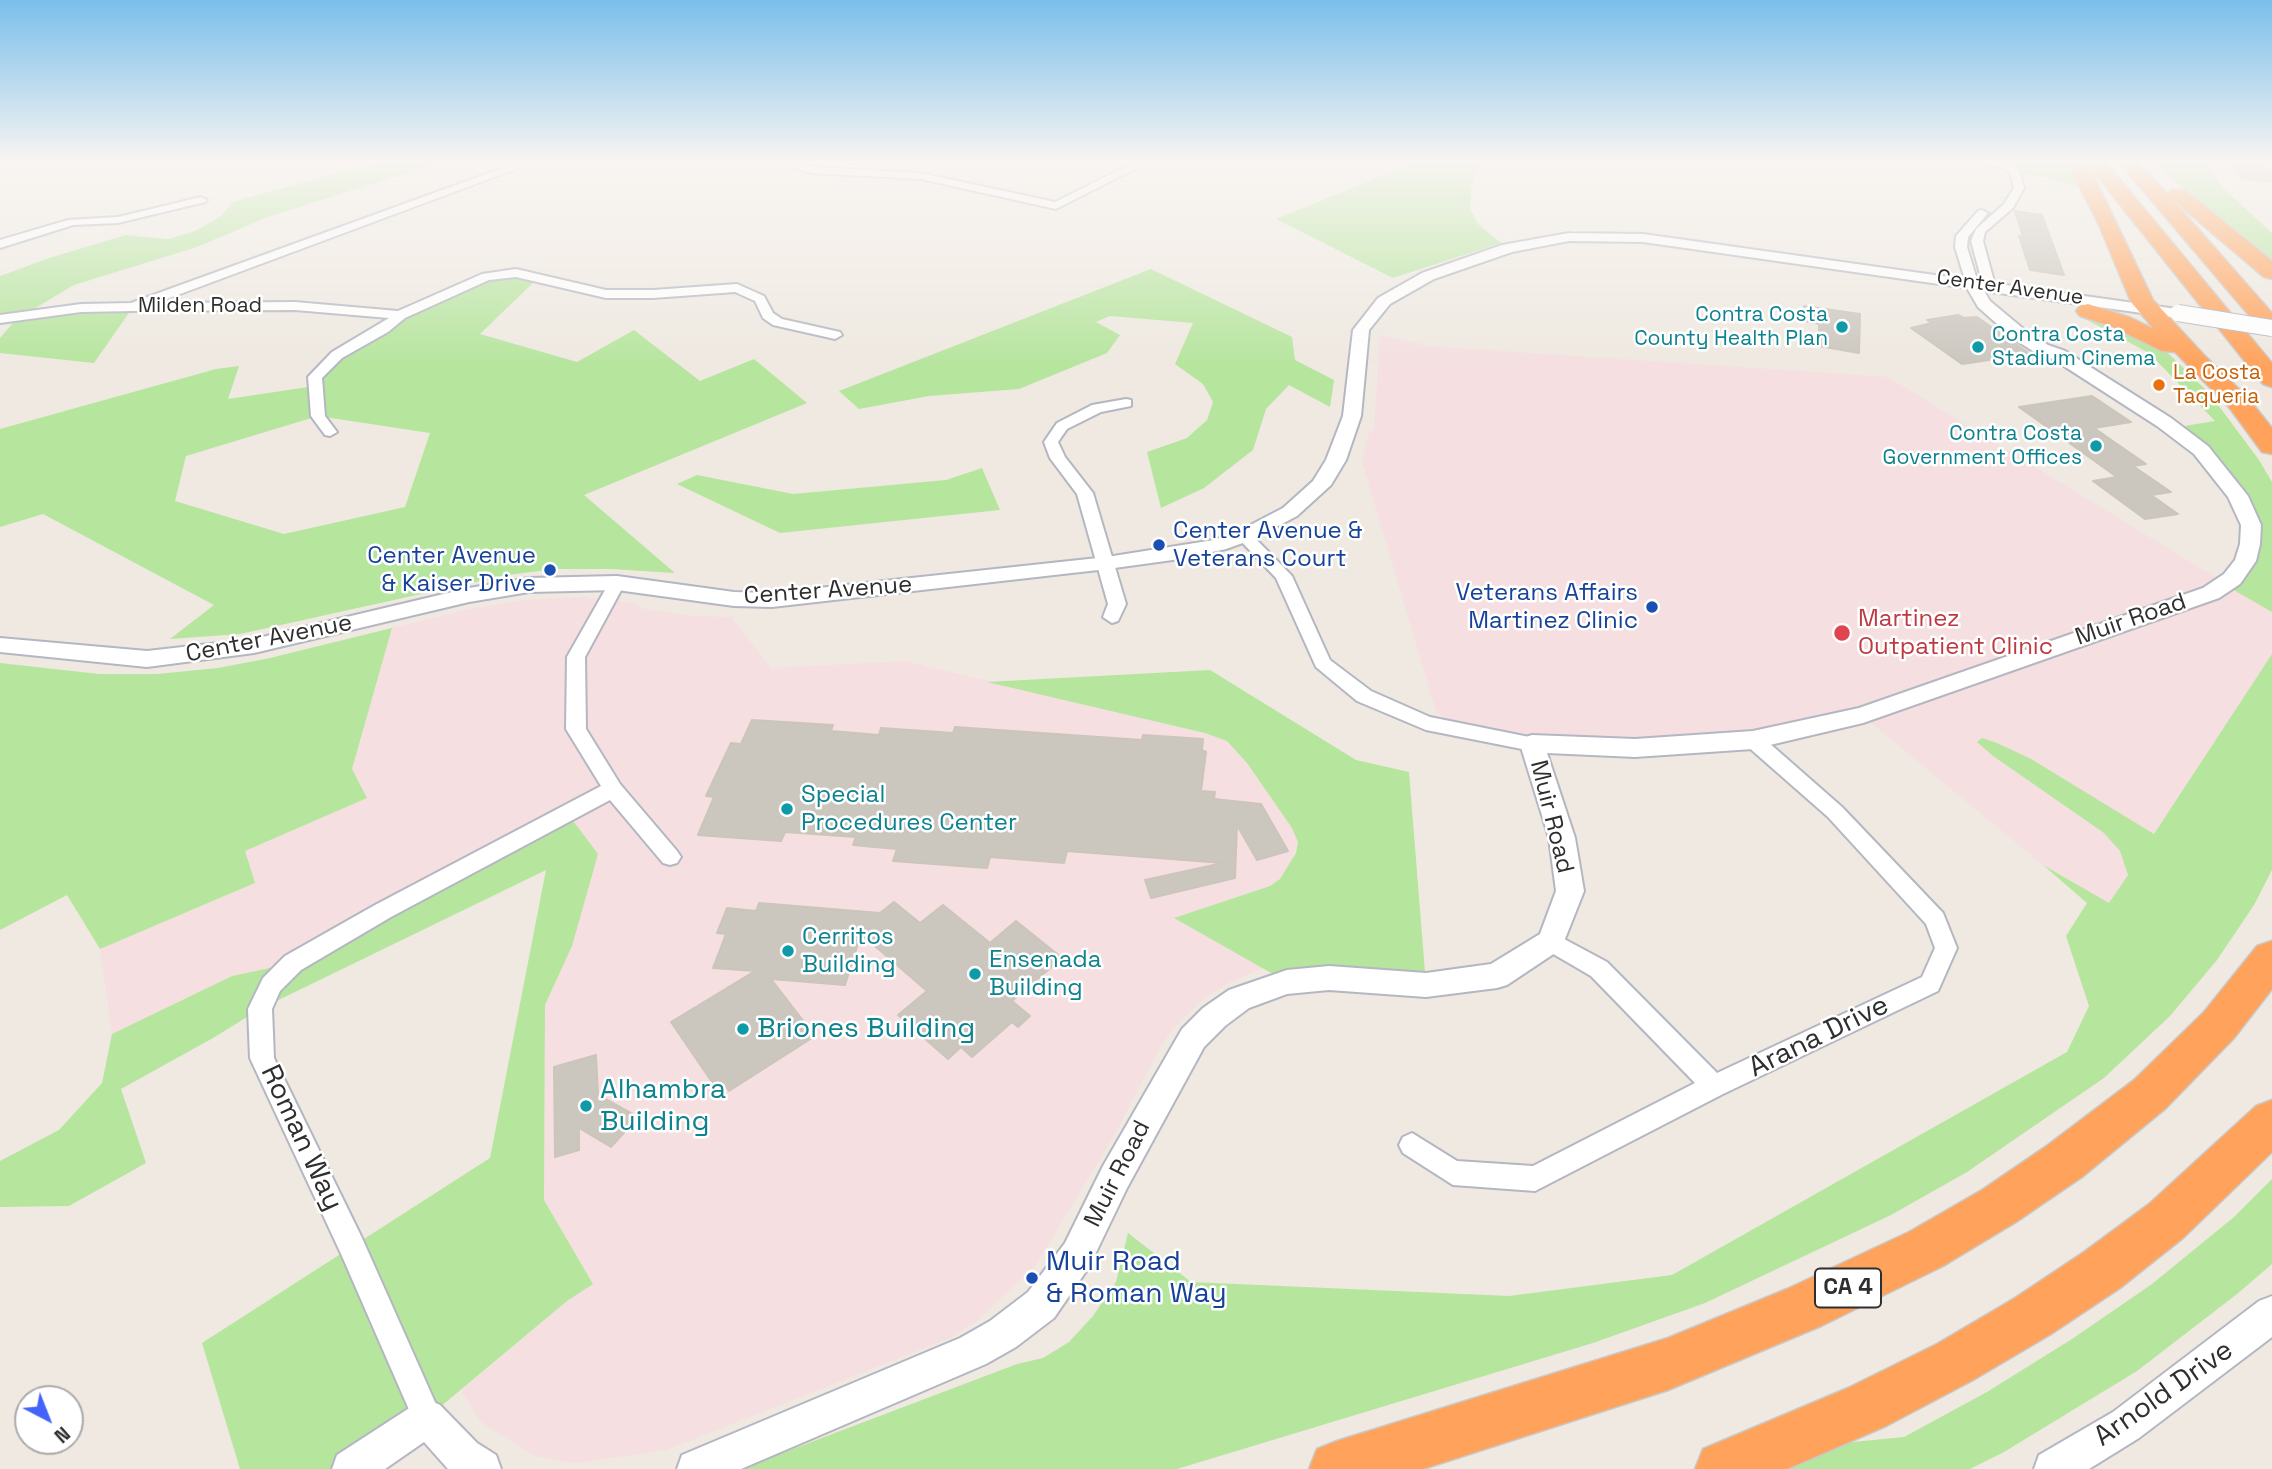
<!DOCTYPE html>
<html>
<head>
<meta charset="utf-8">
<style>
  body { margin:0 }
  #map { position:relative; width:2272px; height:1469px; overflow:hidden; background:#efe9e1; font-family:"Space Grotesk",sans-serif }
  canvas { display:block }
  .north { position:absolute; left:14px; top:1385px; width:70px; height:70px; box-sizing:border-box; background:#fff; border:2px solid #ababab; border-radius:50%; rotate:138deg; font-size:19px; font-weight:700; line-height:28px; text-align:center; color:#2e2e2e }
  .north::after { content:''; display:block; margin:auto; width:24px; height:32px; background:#4264fb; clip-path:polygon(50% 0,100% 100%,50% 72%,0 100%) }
</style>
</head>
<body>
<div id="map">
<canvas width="2272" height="1469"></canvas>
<div class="north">N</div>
</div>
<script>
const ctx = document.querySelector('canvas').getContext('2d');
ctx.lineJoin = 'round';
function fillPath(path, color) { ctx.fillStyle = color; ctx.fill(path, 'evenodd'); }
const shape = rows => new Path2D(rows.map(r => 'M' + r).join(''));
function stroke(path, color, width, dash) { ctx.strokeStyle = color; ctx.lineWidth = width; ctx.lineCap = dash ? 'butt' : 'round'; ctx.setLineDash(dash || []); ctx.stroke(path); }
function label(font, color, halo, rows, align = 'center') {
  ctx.font = font + ' "Space Grotesk",sans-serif'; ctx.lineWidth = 5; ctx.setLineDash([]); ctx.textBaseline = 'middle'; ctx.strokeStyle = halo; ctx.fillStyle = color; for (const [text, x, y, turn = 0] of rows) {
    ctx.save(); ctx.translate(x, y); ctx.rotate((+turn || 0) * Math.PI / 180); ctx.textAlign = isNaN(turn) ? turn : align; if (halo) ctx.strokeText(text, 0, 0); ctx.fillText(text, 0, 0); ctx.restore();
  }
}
fillPath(shape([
  [1380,335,1428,346,1888,377,2272,612,2272,654,2154,834,2013,751,1997,743,1978,741,1993,756,2104,833,2120,851,2128,875,2109,903,2043,865,1863,716,1753,740,1532,744,1455,728,1436,711,1362,462,1369,433,1374,429],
  [583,597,633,603,645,609,694,616,731,617,771,668,905,661,1217,736,1227,741,1247,763,1293,828,1298,842,1289,867,1280,879,1270,886,1175,918,1263,968,1227,984,1200,1002,1175,1026,1159,1049,1115,1134,1035,1266,975,1322,950,1338,666,1450,576,1463,535,1456,482,1423,461,1391,567,1301,593,1283,544,1200,545,1005,572,946,568,813,293,963,232,976,112,1034,100,949,254,884,244,851,367,798,352,769,392,628,465,610,524,600]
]), '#f5dfe0');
fillPath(shape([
  [418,160,448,160,265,218,197,247,74,285,22,316,133,307,94,363,0,353,0,338,18,317,0,319,0,276,49,258,126,235,168,239,195,231,221,216,233,202,354,168],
  [1422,160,1484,160,1472,183,1470,209,1478,224,1501,243,1393,278,1276,219],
  [2004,160,2069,160,2084,189,2051,178,2015,172],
  [2151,160,2205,160,2222,187,2272,233,2272,269],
  [1151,269,1292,337,1295,360,1334,380,1330,407,1289,385,1266,409,1253,450,1204,488,1161,508,1147,452,1187,438,1207,420,1213,402,1203,384,1175,364,1193,323,1110,316,1096,322,1120,335,1107,353,1019,389,929,396,859,409,839,391],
  [516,273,538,278,480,334,577,362,634,330,700,381,754,359,807,403,584,495,675,573,611,569,556,569,507,575,240,634,170,639,214,605,43,514,0,527,0,429,216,369,239,366,228,399,315,386,337,355,383,329,486,277],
  [318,416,430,433,405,507,284,534,175,501,186,456],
  [2088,317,2148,339,2169,354,2210,394,2259,460,2272,482,2272,612,2225,585,2251,525,2178,427,2215,421,2149,353,2089,321],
  [982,468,1000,510,780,533,677,484,697,475,793,494,946,480],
  [392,628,352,769,367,798,245,851,255,883,100,949,67,895,0,930,0,663,99,674,157,674,218,668,270,658],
  [2272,654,2272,870,2254,905,2217,960,2170,1016,2104,1078,1967,1172,1891,1215,1705,1303,1593,1343,1177,1469,740,1469,1017,1364,1043,1358,1069,1342,1093,1316,1116,1282,1128,1233,1191,1282,1509,1296,1672,1275,2067,1052,2089,1006,2066,936,2087,903,2043,865,2109,903,2128,875,2120,851,2104,833,1993,756,1977,742,1982,738,1997,743,2031,759,2154,834],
  [1210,670,1356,760,1409,772,1426,985,1287,982,1174,918,1270,886,1280,879,1296,853,1298,842,1292,828,1247,763,1227,741,1205,733,987,682],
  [567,813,598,854,572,946,545,1005,544,1200,593,1284,567,1301,427,1418,351,1469,240,1469,202,1343,490,1158,546,870,260,1009,213,1038,121,1089,146,1163,69,1206,0,1207,0,1161,59,1130,102,1083,112,1034,232,976,293,963],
  [2272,1179,2272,1264,2237,1294,2137,1371,2004,1452,1970,1469,1723,1469,1772,1450,1904,1437,1987,1392,2072,1339,2152,1284,2234,1217]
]), '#b6e59e');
const building = shape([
  [2229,160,2258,160,2272,174,2272,182,2242,179,2229,160],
  [2015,211,2042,215,2064,275,2030,270,2019,236,2023,237,2015,211],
  [1804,306,1860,314,1859,353,1819,346,1819,324,1804,321,1804,306],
  [1958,315,1964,318,1977,317,2030,354,1962,364,1911,328,1932,323,1927,320,1958,315],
  [2092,396,2131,422,2094,428,2146,464,2133,466,2171,492,2151,495,2178,514,2145,519,2093,481,2117,477,2019,407,2092,396],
  [752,720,833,725,831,731,879,735,881,728,953,733,955,727,1142,740,1143,735,1203,739,1202,750,1206,752,1201,791,1215,792,1214,799,1261,804,1288,851,1257,860,1237,825,1235,878,1151,898,1145,880,1223,863,1067,851,1064,863,990,857,987,868,893,861,897,849,853,845,856,837,785,832,781,841,698,835,714,797,706,796,731,743,741,744,752,720],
  [894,902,920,923,943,905,990,943,1016,921,1062,958,1012,1001,1030,1016,1018,1027,1012,1022,972,1057,961,1047,948,1059,898,1015,927,991,861,934,845,985,771,979,815,1036,729,1091,722,1081,714,1085,671,1022,755,971,713,968,726,934,717,933,727,908,756,911,759,903,880,913,894,902],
  [596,1055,598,1095,638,1117,611,1147,579,1128,579,1150,555,1157,554,1067,596,1055]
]);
fillPath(building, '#cbc7bf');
stroke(building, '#cbc5ba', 2);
const minor = shape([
  [525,160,540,160,156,303,295,302,398,311,482,274,516,269,606,290,653,290,737,284,764,296,773,313,782,319,840,332,842,335,835,339,773,325,763,318,755,301,735,292,653,298,606,298,516,277,489,280,405,318,388,332,342,358,322,378,325,416,337,432,330,436,325,435,311,416,308,377,332,352,389,318,295,310,133,311,81,312,0,323,0,315,81,304,131,303,525,160],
  [766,160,785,160,812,167,921,173,1055,202,1139,160,1152,160,1056,209,921,179,812,173,766,160],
  [1958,160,2010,160,2020,172,2024,188,2013,208,1985,232,1983,241,1995,285,1993,288,1989,289,1983,285,1971,241,1976,229,2004,204,2014,188,2010,173,2004,167,1963,163,1958,160],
  [201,197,207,200,205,202,118,223,73,225,0,248,0,240,68,220,118,217,201,197],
  [1982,210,1988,213,1968,237,1967,247,1978,283,1972,287,1966,283,1955,247,1956,236,1978,211,1982,210],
  [1126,399,1131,400,1131,406,1101,412,1067,429,1058,442,1065,457,1093,493,1126,604,1118,621,1112,623,1103,617,1108,604,1077,494,1050,458,1044,442,1057,423,1092,405,1126,399],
  [1244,531,1250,533,1292,576,1330,660,1371,691,1430,717,1539,739,1542,744,1539,749,1532,751,1426,730,1357,701,1316,667,1276,578,1236,536,1244,531],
  [617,578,625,583,585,657,586,729,620,784,677,851,681,857,677,863,670,865,663,863,610,800,391,917,301,970,280,991,272,1009,274,1058,362,1238,442,1418,437,1428,427,1433,417,1428,342,1256,250,1058,248,1009,263,978,285,956,375,905,601,786,566,729,567,657,609,583,617,578],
  [1753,733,1760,735,1842,807,1943,913,1957,948,1938,991,1723,1094,1535,1191,1453,1185,1403,1153,1399,1145,1403,1137,1412,1133,1457,1161,1533,1166,1695,1083,1591,976,1543,948,1540,941,1543,934,1551,932,1607,962,1717,1073,1922,977,1935,948,1926,924,1828,817,1746,745,1743,740,1746,735,1753,733]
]);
const tertiary = shape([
  [1569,233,1643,234,2184,310,2186,313,2178,318,1984,291,1990,301,2026,331,2048,345,2065,351,2171,418,2208,446,2248,496,2261,525,2260,544,2256,561,2240,584,2219,598,1863,723,1753,749,1635,757,1547,753,1575,838,1584,891,1561,949,1507,985,1497,988,1426,997,1329,990,1287,994,1249,1008,1225,1026,1204,1047,1127,1188,1089,1267,1054,1318,1016,1347,986,1364,741,1469,677,1469,682,1455,960,1338,990,1321,1028,1292,1065,1243,1103,1166,1182,1029,1203,1008,1229,990,1287,970,1329,966,1426,973,1491,964,1540,934,1556,891,1549,838,1520,744,1523,738,1532,735,1635,739,1753,731,1859,708,2203,588,2224,574,2235,560,2240,544,2241,525,2228,497,2194,454,2157,426,2053,359,2036,353,2014,339,1978,307,1967,288,1643,242,1569,241,1512,252,1434,279,1390,304,1369,330,1361,416,1346,460,1331,485,1297,516,1251,540,1226,549,1180,559,1107,569,772,607,734,606,617,590,529,592,469,602,254,653,147,667,0,652,0,638,147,651,254,639,469,588,529,578,617,576,734,592,772,593,1107,557,1214,540,1237,532,1283,508,1313,481,1326,460,1343,416,1353,330,1378,298,1422,273,1502,245,1569,233],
  [2272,1296,2272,1337,2139,1438,2089,1469,2034,1469,2039,1455,2113,1412,2259,1301,2272,1296],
  [427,1399,440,1405,477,1443,496,1455,501,1469,448,1469,424,1442,385,1469,332,1469,337,1455,414,1405,427,1399]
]);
const motorway = shape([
  [2066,160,2104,160,2272,363,2272,387,2263,384,2089,166,2153,300,2204,355,2247,397,2272,428,2272,454,2262,452,2229,407,2175,352,2162,351,2113,327,2080,316,2076,311,2080,306,2088,304,2129,317,2154,329,2131,302,2099,225,2066,160],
  [2117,160,2137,160,2171,198,2168,194,2171,190,2185,190,2272,261,2272,279,2264,277,2171,198,2272,313,2272,335,2264,333,2117,160],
  [2272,941,2272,989,2234,1038,2166,1108,2082,1177,2016,1222,1943,1266,1821,1326,1668,1390,1423,1469,1309,1469,1317,1449,1337,1441,1668,1338,1787,1289,1909,1232,1982,1190,2048,1145,2134,1080,2204,1012,2257,946,2272,941],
  [2272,1100,2272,1152,2183,1238,2120,1288,2051,1334,1973,1380,1886,1426,1787,1469,1695,1469,1703,1449,1848,1388,1937,1344,2015,1298,2084,1252,2149,1204,2256,1106,2272,1100]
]);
stroke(minor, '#b4b7c1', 4);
stroke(tertiary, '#b4b7c1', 4);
stroke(motorway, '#c9c9c9', 3);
fillPath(minor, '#fff');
fillPath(tertiary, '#fff');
fillPath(motorway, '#ffa35c');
const tertiaryBridge = shape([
  [2178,313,2272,328]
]);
stroke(tertiaryBridge, '#b4b7c1', 18, []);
stroke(tertiaryBridge, '#fff', 16);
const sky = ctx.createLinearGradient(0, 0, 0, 366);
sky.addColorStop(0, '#7abfeb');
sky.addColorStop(0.44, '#f8f5f2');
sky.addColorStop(1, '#f8f5f200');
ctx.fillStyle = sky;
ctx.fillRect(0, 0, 2272, 366);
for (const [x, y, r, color] of [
  [1842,327,7,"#0f9aa8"],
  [1978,347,7,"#0f9aa8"],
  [2159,385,7,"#e8710a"],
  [2096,446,7,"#0f9aa8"],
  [1159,545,7,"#1a4fb4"],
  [550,570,7,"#1a4fb4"],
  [1652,607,7,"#1a4fb4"],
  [1842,633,9,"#e0444e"],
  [787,809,7,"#0f9aa8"],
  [788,951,7,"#0f9aa8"],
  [975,974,7,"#0f9aa8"],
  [743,1029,7,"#0f9aa8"],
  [586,1106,7,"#0f9aa8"],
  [1032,1278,7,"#1a4fb4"]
]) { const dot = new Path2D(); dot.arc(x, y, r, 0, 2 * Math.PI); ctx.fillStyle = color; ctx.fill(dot); stroke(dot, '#fff', 2.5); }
label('21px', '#2e2e2e', '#fff', [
  ["Center Avenue",2010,288,8],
  ["Milden Road",200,306]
]);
label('21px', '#0d838f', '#fff', [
  ["Contra Costa",1828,315],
  ["County Health Plan",1828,339],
  ["Contra Costa",1992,335,"left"],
  ["Stadium Cinema",1992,359,"left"],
  ["Contra Costa",2082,434],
  ["Government Offices",2082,458]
], 'right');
label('21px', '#c56008', '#fff', [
  ["La Costa",2173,373],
  ["Taqueria",2173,397]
], 'left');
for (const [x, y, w] of [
  [1848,1288,66]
]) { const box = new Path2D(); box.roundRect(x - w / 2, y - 19.5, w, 39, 5); ctx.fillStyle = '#fff'; ctx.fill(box); stroke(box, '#2e2e2e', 2); }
label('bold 23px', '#2e2e2e', null, [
  ["CA 4",1848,1288]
]);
label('24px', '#164399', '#fff', [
  ["Center Avenue &",1173,531,"left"],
  ["Veterans Court",1173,559,"left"],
  ["Center Avenue",536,556],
  ["& Kaiser Drive",536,584],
  ["Veterans Affairs",1638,593],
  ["Martinez Clinic",1638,621]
], 'right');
label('24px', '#2e2e2e', '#fff', [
  ["Center Avenue",828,591,-4],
  ["Muir Road",2131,620,-19],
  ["Center Avenue",269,639,-11],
  ["Muir Road",1551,817,76],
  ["Muir Road",1118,1174,-63]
]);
label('24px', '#be3a42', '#fff', [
  ["Martinez",1858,619],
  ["Outpatient Clinic",1858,647]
], 'left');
label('24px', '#0d838f', '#fff', [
  ["Special",801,795],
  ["Procedures Center",801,823],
  ["Cerritos",802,937],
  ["Building",802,965],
  ["Ensenada",989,960],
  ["Building",989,988]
], 'left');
label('28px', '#0d838f', '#fff', [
  ["Briones Building",757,1029],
  ["Alhambra",600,1090],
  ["Building",600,1122]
], 'left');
label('28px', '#2e2e2e', '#fff', [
  ["Arana Drive",1819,1037,-26],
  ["Roman Way",301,1138,65],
  ["Arnold Drive",2164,1394,-35]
]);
label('28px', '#164399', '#fff', [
  ["Muir Road",1046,1262],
  ["& Roman Way",1046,1294]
], 'left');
</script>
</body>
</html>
